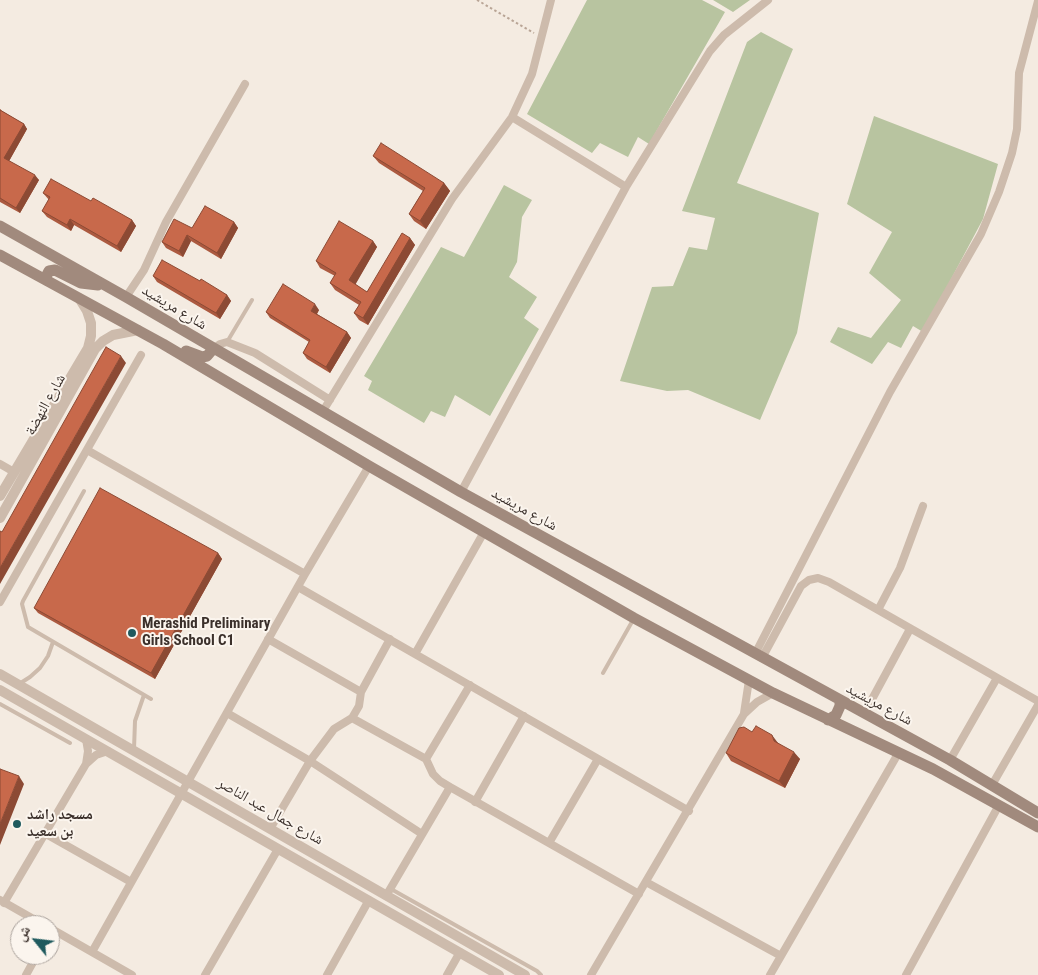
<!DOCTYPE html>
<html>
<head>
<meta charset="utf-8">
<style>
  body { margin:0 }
  #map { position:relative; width:1038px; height:975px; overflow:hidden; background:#f4ebe1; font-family:"Roboto Condensed","Noto Naskh Arabic",sans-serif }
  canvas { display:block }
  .north { position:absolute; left:10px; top:915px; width:50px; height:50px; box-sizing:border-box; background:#fbf5ee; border:1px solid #aea6a0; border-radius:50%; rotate:299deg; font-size:14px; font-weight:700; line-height:20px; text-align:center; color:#3b302b }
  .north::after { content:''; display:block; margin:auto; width:18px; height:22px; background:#1f5a5e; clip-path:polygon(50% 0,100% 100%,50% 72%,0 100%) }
</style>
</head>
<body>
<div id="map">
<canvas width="1038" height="975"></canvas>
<div class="north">ش</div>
</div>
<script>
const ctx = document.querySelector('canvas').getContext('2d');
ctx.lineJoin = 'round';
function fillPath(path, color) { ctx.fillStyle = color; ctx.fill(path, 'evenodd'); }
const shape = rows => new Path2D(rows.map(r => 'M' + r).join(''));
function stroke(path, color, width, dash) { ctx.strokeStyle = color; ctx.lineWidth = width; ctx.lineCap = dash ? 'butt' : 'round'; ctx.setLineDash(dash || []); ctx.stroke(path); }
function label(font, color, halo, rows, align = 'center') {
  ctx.font = font + ' "Roboto Condensed","Noto Naskh Arabic",sans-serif'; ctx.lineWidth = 4; ctx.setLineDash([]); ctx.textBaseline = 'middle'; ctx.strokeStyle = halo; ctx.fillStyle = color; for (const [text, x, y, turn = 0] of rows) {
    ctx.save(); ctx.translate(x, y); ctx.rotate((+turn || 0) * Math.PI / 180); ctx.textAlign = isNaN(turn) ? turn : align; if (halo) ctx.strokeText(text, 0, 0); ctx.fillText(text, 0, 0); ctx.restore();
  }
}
fillPath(shape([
  [587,0,702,0,725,12,649,144,638,137,628,157,600,143,592,153,527,114],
  [713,0,750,0,733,12],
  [761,32,793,49,737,183,819,213,797,333,760,420,688,390,667,391,620,381,652,287,673,286,689,247,707,250,715,218,682,211,747,42],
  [874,116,998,164,983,219,923,332,913,326,901,348,888,342,872,364,830,342,838,327,871,338,901,300,869,273,892,232,847,204],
  [504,185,532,200,522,217,517,262,509,277,537,297,524,318,539,329,490,416,455,395,445,417,431,411,424,423,368,390,372,381,364,376,441,247,464,257]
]), '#b8c4a0');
stroke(shape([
  [477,0,534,33]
]), '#b9a596', 2, [2.5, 2.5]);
stroke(shape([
  [227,342,252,300],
  [84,491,23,601,22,604,28,627,151,699],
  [603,673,633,620],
  [19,684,30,677,40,668,48,656,53,642],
  [0,704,70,743],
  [134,749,135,721,144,695],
  [391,889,537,971,541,975]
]), '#cdbbac', 4);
stroke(shape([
  [512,117,626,187],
  [126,297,144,270,166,222,245,84],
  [213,349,220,344,227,342,255,353,330,400],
  [323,411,452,199,512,117,532,74,551,0],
  [87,450,305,574],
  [0,464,14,472],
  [461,492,626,187,710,51,724,35,768,0],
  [298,587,689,811],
  [0,602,141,355],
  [878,610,900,568,923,506],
  [268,639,361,692],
  [415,654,484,532],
  [755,654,890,392,981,234,999,192,1012,153,1017,129,1019,73,1038,1],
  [762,658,801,586,809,580,818,578,829,582,1038,701],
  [470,685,426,759,433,774,440,781,450,787,639,894],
  [227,713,310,761,422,834],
  [744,713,749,680],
  [864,714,910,629],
  [352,718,426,759],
  [950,760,997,678],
  [86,764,96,755,108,751],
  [992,785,1038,705],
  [475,802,524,716],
  [270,829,310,761,334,729,352,718,359,706,361,692,390,639],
  [46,834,131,882],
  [549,843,598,759],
  [646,882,781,956],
  [386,896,450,787],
  [0,900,44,925],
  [4,903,86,764,88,751,86,739],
  [50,928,132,975],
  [92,952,305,574,369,466],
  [26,975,37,955],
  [205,975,278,849],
  [327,975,369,900],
  [447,975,460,952],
  [591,975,744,714,757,702,773,693],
  [770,975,899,752],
  [906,975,999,805]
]), '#cdbbac', 8);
stroke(shape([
  [0,496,88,348,91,336,91,323,87,311,79,298],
  [0,518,95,349,103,341,113,335,138,330],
  [0,674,525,975],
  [0,690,499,975]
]), '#cdbbac', 10);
stroke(shape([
  [0,226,126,297,461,492,950,760,1038,813],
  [0,255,163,344,369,466,634,618,773,693,933,769,1038,827],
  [45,279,49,271,55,270,81,283,98,285],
  [186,351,202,357,207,356,213,349],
  [828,720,836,715,840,706,840,701]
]), '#a18a7d', 11);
fillPath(shape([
  [0,109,2,111,24,124,27,129,9,161,39,180,20,213,0,202],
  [373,156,444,183,450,191,426,229,414,221,409,214,423,191,379,163],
  [43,193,91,201,132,220,136,226,121,252,74,225,71,231,47,217,42,211,49,200],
  [234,222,238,228,221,259,191,241,183,257,166,248,162,242,192,228],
  [410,238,415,245,368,325,359,320,354,313,359,305,335,290,330,283,335,276,320,268,316,261,373,241,377,247,355,284,367,292],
  [153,276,200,281,227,295,231,301,220,319,157,282],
  [319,310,317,314,347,332,351,338,330,373,307,359,303,353,309,342,270,318,266,312],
  [218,553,222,559,155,679,38,613,34,608],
  [752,732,778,743,800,759,785,788,731,761,726,753]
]), '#ac5a40');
fillPath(shape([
  [24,124,27,129,8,163,4,158],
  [35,175,39,180,20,213,16,208],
  [444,183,450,191,426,229,420,221],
  [70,219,74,225,71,231,67,225],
  [132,220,136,226,121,252,117,246],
  [234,222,238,228,221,259,217,253],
  [187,235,191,241,183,257,179,251],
  [410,238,415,245,368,325,363,318],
  [373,241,377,247,354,287,349,280],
  [227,295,231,301,220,319,216,313],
  [315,304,319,310,315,317,311,311],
  [347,332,351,338,330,373,326,367],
  [121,356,126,363,0,584,0,568],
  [218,553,222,559,155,679,151,673],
  [772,735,778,743,779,749,774,741],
  [794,752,800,759,785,788,779,781],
  [19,776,24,784,0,845,0,824]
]), '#8c4a34');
const building = shape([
  [0,110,24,124,4,158,35,175,16,208,0,198,0,110],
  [381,143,444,183,420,221,409,214,425,188,373,156,381,143],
  [51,179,91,201,93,198,132,220,117,246,70,219,67,225,42,211,50,197,43,193,51,179],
  [205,206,234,222,217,253,187,235,179,251,162,242,174,219,192,228,205,206],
  [339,221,373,241,349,280,367,292,402,233,410,238,363,318,354,313,361,302,330,283,336,273,316,261,339,221],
  [162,260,200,281,201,279,227,295,216,313,153,276,162,260],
  [283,284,315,304,311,311,347,332,326,367,303,353,310,340,266,312,283,284],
  [106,347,121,356,0,568,0,531,2,532,106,347],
  [100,488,218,553,151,673,34,608,100,488],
  [756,726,772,735,774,741,794,752,779,781,726,753,739,728,744,727,752,732,756,726],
  [0,769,19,776,0,824,0,769]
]);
fillPath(building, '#c8694b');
stroke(building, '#8c4a34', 1);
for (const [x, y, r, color] of [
  [132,633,5,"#1f5a5e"],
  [17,824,5,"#1f5a5e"]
]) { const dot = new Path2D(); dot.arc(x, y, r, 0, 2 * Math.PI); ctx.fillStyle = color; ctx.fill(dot); stroke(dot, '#fbf5ee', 2); }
label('15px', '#3b302b', '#fbf5ee', [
  ["شارع مريشيد",174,308,31],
  ["شارع النهضة",46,405,-61],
  ["شارع مريشيد",524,510,29],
  ["شارع مريشيد",879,705,28],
  ["شارع جمال عبد الناصر",270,812,30]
]);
label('bold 15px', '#3b302b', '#fbf5ee', [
  ["Merashid Preliminary",142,624],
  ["Girls School C1",142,641],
  ["مسجد راشد",27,815],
  ["بن سعيد",27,832]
], 'left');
</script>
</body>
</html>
